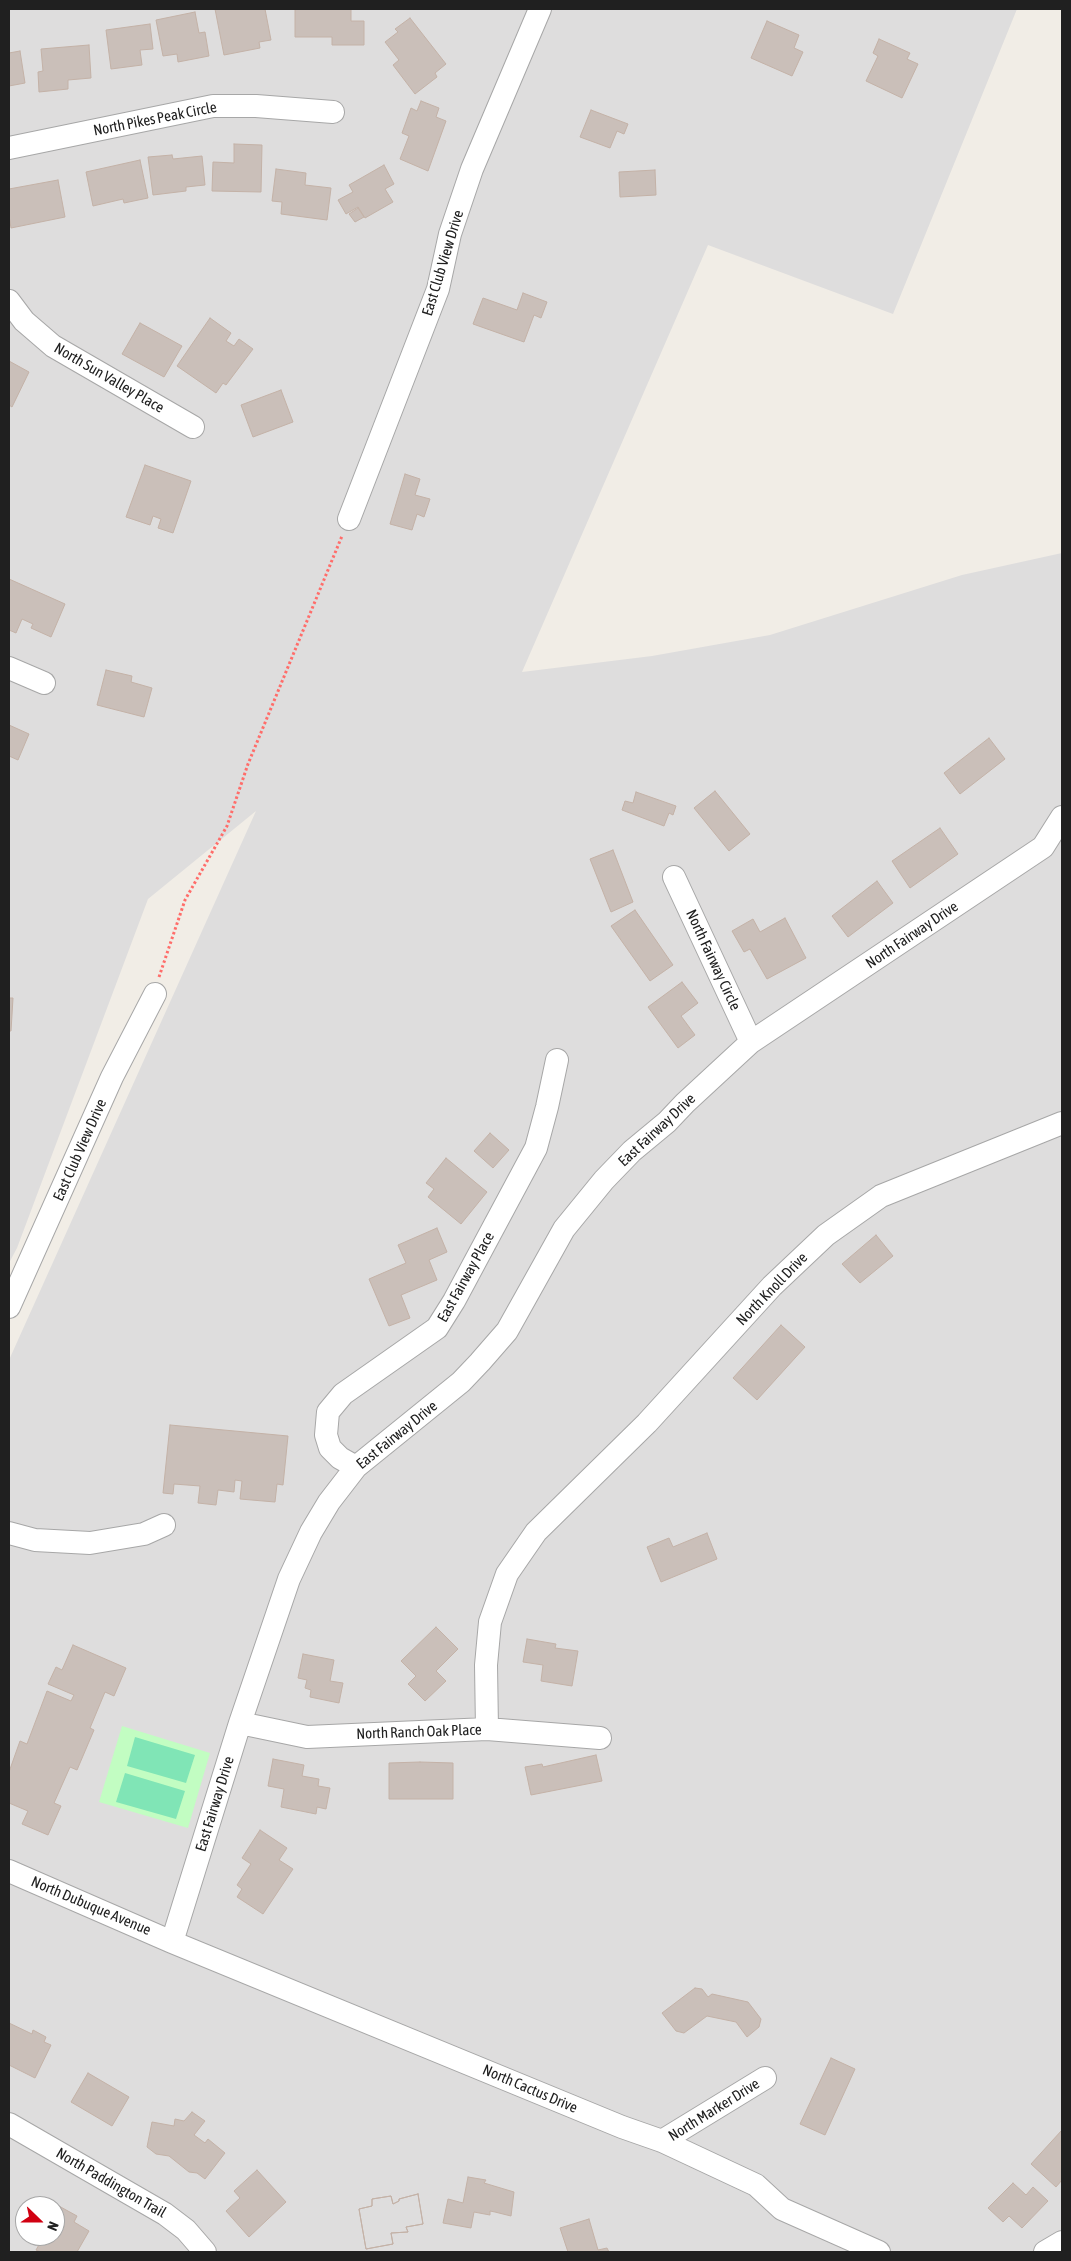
<!DOCTYPE html>
<html>
<head>
<meta charset="utf-8">
<style>
  body { margin:0 }
  #map { position:relative; width:1071px; height:2261px; overflow:hidden; background:#f1ede6; font-family:"Asap Condensed",sans-serif }
  canvas { display:block }
  .frame { position:absolute; inset:0; border:10px solid #202020; pointer-events:none }
  .north { position:absolute; left:15px; top:2196px; width:50px; height:50px; box-sizing:border-box; background:#fff; border:1px solid #a6a6a6; border-radius:50%; rotate:112deg; font-size:14px; font-weight:700; line-height:20px; text-align:center; color:#202020 }
  .north::after { content:''; display:block; margin:auto; width:18px; height:22px; background:#d10011; clip-path:polygon(50% 0,100% 100%,50% 72%,0 100%) }
</style>
</head>
<body>
<div id="map">
<canvas width="1071" height="2261"></canvas>
<div class="frame"></div>
<div class="north">N</div>
</div>
<script>
const ctx = document.querySelector('canvas').getContext('2d');
ctx.lineJoin = 'round';
function fillPath(path, color) { ctx.fillStyle = color; ctx.fill(path, 'evenodd'); }
const shape = rows => new Path2D(rows.map(r => 'M' + r).join(''));
function stroke(path, color, width, dash) { ctx.strokeStyle = color; ctx.lineWidth = width; ctx.lineCap = dash ? 'butt' : 'round'; ctx.setLineDash(dash || []); ctx.stroke(path); }
function label(font, color, halo, rows, align = 'center') {
  ctx.font = font + ' "Asap Condensed",sans-serif'; ctx.lineWidth = 4; ctx.setLineDash([]); ctx.textBaseline = 'middle'; ctx.strokeStyle = halo; ctx.fillStyle = color; for (const [text, x, y, turn = 0] of rows) {
    ctx.save(); ctx.translate(x, y); ctx.rotate((+turn || 0) * Math.PI / 180); ctx.textAlign = isNaN(turn) ? turn : align; if (halo) ctx.strokeText(text, 0, 0); ctx.fillText(text, 0, 0); ctx.restore();
  }
}
fillPath(shape([
  [9,9,1017,9,893,314,708,245,522,672,652,656,770,635,962,575,1062,553,1062,2252,9,2252,9,1360,256,811,148,899,17,1248,9,1263],
  [25,2206,55,2206,55,2236,25,2236]
]), '#dedddd');
fillPath(shape([
  [122,1726,210,1753,188,1828,99,1802]
]), '#c2fdc2');
fillPath(shape([
  [135,1737,195,1755,186,1783,127,1766],
  [125,1773,185,1791,176,1819,116,1802]
]), '#80e5b6');
const building = shape([
  [215,9,265,9,271,40,259,42,260,48,224,55,215,9],
  [295,9,351,9,351,21,364,21,364,45,332,45,332,37,295,37,295,9],
  [195,12,199,33,205,32,209,56,178,62,177,54,163,56,156,20,195,12],
  [410,18,446,64,435,73,437,77,415,94,393,65,399,60,385,42,398,32,395,29,410,18],
  [767,21,799,35,794,48,803,52,792,76,751,58,767,21],
  [150,24,153,49,140,50,142,65,111,69,106,30,150,24],
  [879,39,910,53,907,59,918,64,902,98,866,81,878,56,873,53,879,39],
  [89,45,91,78,68,80,68,89,39,92,38,72,43,71,41,49,89,45],
  [20,51,25,83,9,86,9,53,20,51],
  [421,101,439,108,436,117,446,121,428,171,400,159,409,136,402,133,411,108,417,111,421,101],
  [591,110,628,124,624,134,617,131,610,148,580,137,591,110],
  [234,144,262,145,261,192,212,191,213,162,234,163,234,144],
  [172,155,173,159,202,156,205,185,186,187,186,191,153,195,148,157,172,155],
  [140,160,148,198,124,203,123,199,93,206,86,172,140,160],
  [384,165,394,184,385,189,393,202,365,218,358,207,346,214,338,200,353,192,349,185,384,165],
  [276,169,306,173,305,185,331,188,327,220,281,214,282,202,272,201,276,169],
  [655,170,656,195,620,197,619,172,655,170],
  [58,180,65,217,11,228,9,216,9,189,58,180],
  [358,208,364,217,355,222,349,214,358,208],
  [523,293,547,302,541,318,534,315,524,342,473,324,483,298,517,310,523,293],
  [210,318,231,333,226,341,234,346,239,339,253,349,226,385,223,383,216,393,177,366,210,318],
  [140,323,182,346,164,377,122,354,140,323],
  [9,361,29,372,12,407,9,405,9,361],
  [281,390,293,422,253,437,241,405,281,390],
  [145,465,191,481,173,533,158,528,161,519,153,516,150,525,126,517,145,465],
  [405,474,420,479,415,495,430,499,424,517,417,514,412,530,390,524,405,474],
  [9,579,65,604,51,637,31,628,33,624,22,619,16,633,9,630,9,579],
  [106,670,132,676,131,682,152,688,144,717,97,705,106,670],
  [9,725,29,734,18,760,9,756,9,725],
  [989,738,1005,759,960,794,944,773,989,738],
  [715,791,750,834,729,851,694,808,715,791],
  [636,792,676,806,673,815,669,813,664,826,622,810,625,801,633,803,636,792],
  [940,828,958,854,910,888,892,861,940,828],
  [613,850,633,902,611,912,590,859,613,850],
  [877,881,893,903,848,937,832,916,877,881],
  [635,910,673,965,650,981,611,926,635,910],
  [785,918,806,958,767,979,750,949,744,952,732,931,753,919,760,932,785,918],
  [682,982,698,1003,681,1016,695,1035,678,1048,648,1007,682,982],
  [9,998,13,998,11,1031,9,1031,9,998],
  [490,1133,509,1150,493,1168,474,1151,490,1133],
  [446,1158,487,1192,461,1224,428,1197,434,1189,426,1183,446,1158],
  [437,1228,447,1252,429,1260,437,1280,401,1295,410,1318,389,1326,369,1279,406,1263,398,1245,437,1228],
  [876,1235,893,1256,860,1283,842,1264,876,1235],
  [781,1325,805,1347,757,1400,733,1378,781,1325],
  [170,1425,288,1436,283,1485,277,1484,275,1502,240,1499,242,1481,235,1480,234,1492,218,1490,216,1505,198,1503,200,1486,174,1484,173,1494,163,1493,170,1425],
  [707,1533,717,1559,661,1582,647,1547,669,1538,673,1547,707,1533],
  [436,1627,458,1649,436,1671,446,1681,425,1701,408,1684,416,1676,401,1661,436,1627],
  [527,1639,556,1644,555,1648,578,1651,572,1686,541,1681,543,1665,523,1662,527,1639],
  [73,1645,126,1668,114,1696,105,1692,90,1728,94,1730,77,1770,70,1767,54,1803,61,1806,48,1835,22,1824,28,1811,9,1803,9,1772,20,1741,27,1744,47,1691,71,1701,74,1695,48,1684,56,1667,62,1670,73,1645],
  [303,1654,334,1660,330,1681,343,1683,339,1703,310,1697,311,1690,305,1688,307,1680,298,1678,303,1654],
  [596,1755,602,1781,531,1795,525,1767,542,1764,543,1767,596,1755],
  [273,1759,304,1765,302,1776,319,1779,318,1786,330,1788,326,1809,317,1807,316,1814,281,1807,284,1789,268,1786,273,1759],
  [420,1762,453,1763,453,1799,389,1799,389,1763,420,1762],
  [260,1830,287,1848,279,1860,293,1869,263,1914,237,1897,242,1889,237,1885,251,1864,242,1858,260,1830],
  [695,1988,702,1989,708,1997,712,1994,748,2002,761,2019,759,2027,747,2037,736,2022,707,2016,684,2033,676,2031,662,2013,695,1988],
  [9,2023,32,2034,33,2030,46,2037,44,2042,51,2045,35,2078,9,2065,9,2023],
  [831,2058,855,2069,825,2135,800,2124,831,2058],
  [88,2073,129,2097,112,2126,71,2102,88,2073],
  [192,2112,205,2121,194,2135,205,2143,208,2139,225,2153,205,2179,197,2173,189,2172,169,2156,156,2154,147,2147,152,2122,174,2126,175,2119,184,2121,192,2112],
  [1062,2130,1062,2180,1056,2187,1031,2164,1062,2130],
  [257,2170,286,2202,249,2237,226,2211,240,2198,234,2191,257,2170],
  [468,2177,486,2180,484,2183,514,2192,511,2216,495,2212,490,2211,490,2215,474,2212,471,2228,443,2223,448,2199,463,2203,468,2177],
  [1013,2183,1026,2195,1033,2187,1048,2201,1022,2228,1009,2216,1003,2222,988,2208,1013,2183],
  [418,2194,423,2224,406,2227,408,2232,391,2233,393,2244,366,2249,359,2209,372,2206,372,2199,391,2196,393,2204,399,2201,399,2199,418,2194],
  [418,2194,423,2224,406,2227,408,2232,391,2233,393,2244,366,2249,359,2209,372,2206,372,2199,391,2196,393,2204,399,2201,399,2199,418,2194],
  [48,2200,77,2216,74,2222,89,2231,77,2252,40,2252,36,2250,44,2236,55,2236,55,2206,45,2206,48,2200],
  [589,2219,598,2250,607,2248,609,2252,568,2252,560,2228,589,2219]
]);
fillPath(building, '#cabfb9');
stroke(building, '#c4b2a7', 1);
const minor = shape([
  [9,148,213,106,256,106,333,112],
  [9,301,24,321,53,346,193,427],
  [349,519,438,289,450,234,472,169,540,9],
  [9,668,44,683],
  [674,877,751,1042],
  [9,1307,112,1077,155,994],
  [356,1467,340,1458,330,1448,326,1435,328,1412,343,1394,437,1328,454,1301,536,1148,547,1107,557,1060],
  [9,1533,35,1540,90,1543,144,1534,164,1525],
  [240,1723,307,1737,487,1729,600,1738],
  [487,1729,486,1665,490,1622,507,1574,536,1532,647,1423,772,1286,826,1235,881,1196,1062,1123],
  [9,1871,172,1942,622,2127,662,2141,756,2185,782,2209,879,2252],
  [172,1942,240,1723,289,1579,311,1532,329,1502,356,1467,461,1382,480,1362,507,1331,564,1229,604,1180,632,1151,667,1122,685,1103,751,1042,1043,847,1062,817],
  [9,2124,165,2214,186,2230,205,2252],
  [662,2141,765,2078],
  [1045,2252,1062,2242]
]);
stroke(minor, '#a7a7a7', 24);
stroke(shape([
  [159,977,185,900,227,826,248,764,342,536]
]), '#ff6d6a', 3, [2.5, 2.5]);
stroke(minor, '#fff', 22);
label('15px', '#202020', '#fff', [
  ["North Pikes Peak Circle",155,119,-11],
  ["East Club View Drive",443,263,-73],
  ["North Sun Valley Place",109,378,30],
  ["North Fairway Drive",912,935,-34],
  ["North Fairway Circle",713,960,65],
  ["East Fairway Drive",657,1130,-43],
  ["East Club View Drive",80,1150,-66],
  ["East Fairway Place",466,1277,-61],
  ["North Knoll Drive",772,1289,-46],
  ["East Fairway Drive",397,1435,-39],
  ["North Ranch Oak Place",419,1732,-2],
  ["East Fairway Drive",215,1804,-73],
  ["North Dubuque Avenue",91,1906,23],
  ["North Cactus Drive",530,2089,23],
  ["North Marker Drive",714,2110,-32],
  ["North Paddington Trail",111,2183,30]
]);
</script>
</body>
</html>
